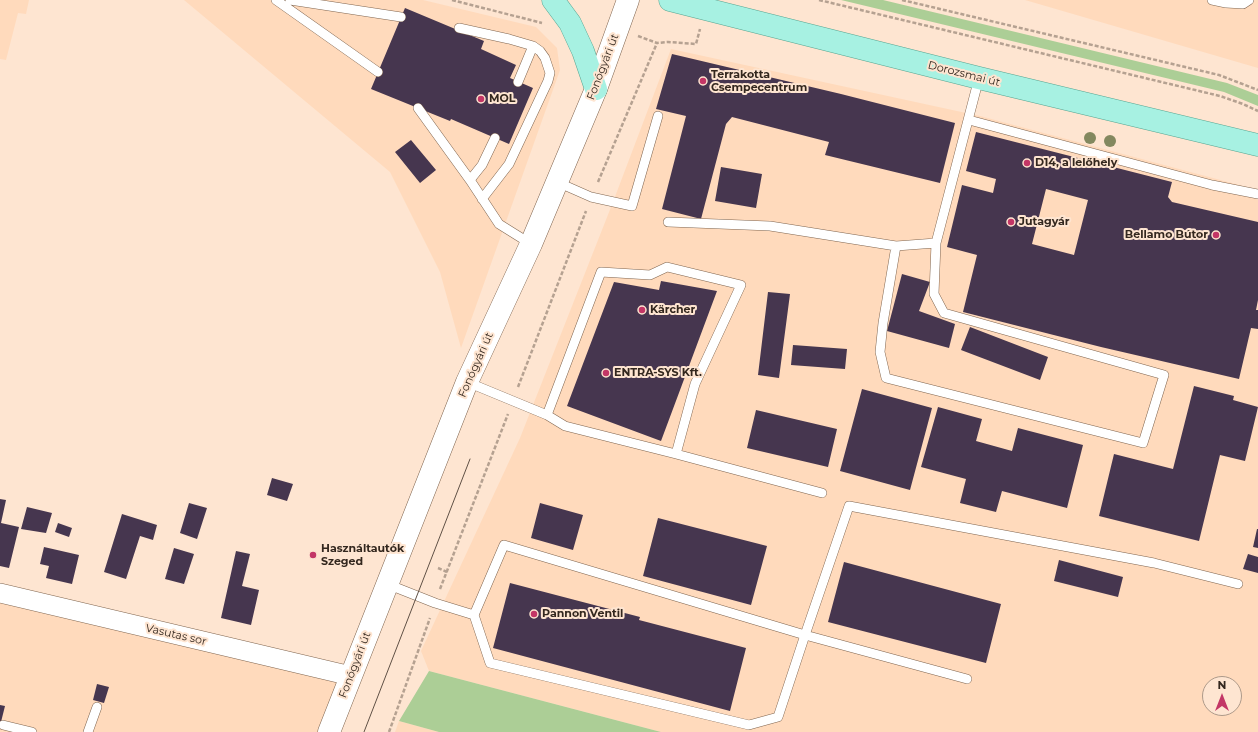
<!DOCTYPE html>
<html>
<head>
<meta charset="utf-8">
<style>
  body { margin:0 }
  #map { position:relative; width:1258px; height:732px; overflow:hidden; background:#fee5d1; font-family:Montserrat,sans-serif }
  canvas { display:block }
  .north { position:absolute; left:1202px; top:676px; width:40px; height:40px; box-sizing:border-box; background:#fee5d1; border:1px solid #ad9989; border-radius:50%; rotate:0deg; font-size:11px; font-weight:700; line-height:16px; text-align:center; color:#33271e }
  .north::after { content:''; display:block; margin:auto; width:14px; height:18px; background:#c33666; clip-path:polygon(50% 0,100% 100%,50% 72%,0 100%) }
</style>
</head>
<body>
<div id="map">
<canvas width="1258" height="732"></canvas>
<div class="north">N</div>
</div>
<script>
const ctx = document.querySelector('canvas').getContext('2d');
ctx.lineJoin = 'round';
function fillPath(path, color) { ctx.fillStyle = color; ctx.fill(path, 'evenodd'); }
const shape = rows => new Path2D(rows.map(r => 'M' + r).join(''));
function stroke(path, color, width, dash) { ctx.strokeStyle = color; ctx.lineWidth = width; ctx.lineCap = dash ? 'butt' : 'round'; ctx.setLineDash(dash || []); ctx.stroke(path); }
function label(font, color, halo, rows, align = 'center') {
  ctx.font = font + ' Montserrat,sans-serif'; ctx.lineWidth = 4; ctx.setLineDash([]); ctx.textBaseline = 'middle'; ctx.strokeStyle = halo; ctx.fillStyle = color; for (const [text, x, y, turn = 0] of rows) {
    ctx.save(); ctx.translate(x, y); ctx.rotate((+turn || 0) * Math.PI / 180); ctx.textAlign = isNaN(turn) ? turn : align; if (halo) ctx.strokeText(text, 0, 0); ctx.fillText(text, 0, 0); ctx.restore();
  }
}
fillPath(shape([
  [0,0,29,0,26,14,18,13,6,60,0,59],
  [184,0,423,0,536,27,557,48,560,70,461,348,440,272,390,172],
  [1025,0,1258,0,1258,68],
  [671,49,980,116,1258,190,1258,732,661,732,429,671,421,651,520,438,613,202],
  [1210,684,1234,684,1234,708,1210,708],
  [0,592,343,674,320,732,0,732],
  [399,721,439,732,395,732]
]), '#ffdabc');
fillPath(shape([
  [841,0,883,0,1227,83,1258,95,1258,106,1224,92],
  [429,671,661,732,439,732,399,721]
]), '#acce96');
fillPath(shape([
  [405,8,484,41,481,49,516,65,510,78,533,88,509,144,451,119,450,121,371,89],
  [672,54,841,94,955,123,940,183,825,155,829,142,732,117,726,124,701,219,662,209,686,116,656,109],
  [976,132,1172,182,1168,197,1172,202,1258,222,1258,300,1256,310,1258,310,1258,329,1251,328,1239,379,1101,347,963,312,977,255,947,247,962,185,993,193,996,179,966,171],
  [1046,189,1088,200,1074,255,1032,244],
  [411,140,436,170,420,183,395,152],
  [721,167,762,174,756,208,715,201],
  [902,274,930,282,919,311,955,324,949,348,887,331],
  [661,281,717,291,661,441,567,406,614,282,659,290],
  [768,292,790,294,779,378,758,375],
  [970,327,1048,357,1040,380,961,350],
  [793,345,847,349,845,369,791,365],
  [1194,386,1234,396,1233,400,1258,407,1245,461,1220,455,1199,541,1099,516,1114,454,1173,469],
  [862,389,932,408,910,490,840,471],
  [938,407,982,419,976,441,1012,451,1018,428,1083,445,1067,508,1002,491,996,512,960,503,966,479,921,467],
  [756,410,837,429,828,467,747,448],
  [272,478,293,484,287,501,267,495],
  [0,499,6,500,1,523,19,527,9,568,0,566],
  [189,503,207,508,197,539,180,533],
  [540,503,583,515,573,550,531,538],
  [27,507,52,513,46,533,21,529],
  [122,514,157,525,153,540,140,536,126,579,104,572],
  [658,518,767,546,751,605,643,576],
  [58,523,72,528,69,537,55,532],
  [1257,529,1258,529,1258,548,1253,547],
  [44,547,79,555,72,584,46,578,49,566,40,564],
  [174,548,194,554,184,584,165,579],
  [236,551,250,554,242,586,259,590,251,625,221,618],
  [1248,554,1258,557,1258,573,1243,569],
  [1059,560,1123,577,1118,597,1054,581],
  [844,562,1001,604,986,663,828,622],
  [510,583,640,617,639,620,746,648,730,711,493,648],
  [97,684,109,687,104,703,93,700],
  [0,705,5,706,1,722,0,722]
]), '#46364f');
const lane = shape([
  [276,0,378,72],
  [290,0,401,17],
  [1212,0,1226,3,1243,4,1249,0],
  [459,28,509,39,533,46,540,51,545,58,550,73,548,81,509,164,482,199],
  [518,82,533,46],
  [418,108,470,180,499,224,531,244],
  [969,120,1212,185,1258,194],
  [470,180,482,165,495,138],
  [557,182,591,197,632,206,658,116],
  [668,222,770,226,896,246,936,243,979,78],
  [896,246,883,323,880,352,886,378,1143,443,1164,375,944,313,934,294,936,243],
  [467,382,547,415,601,272,650,275,667,267,741,285,695,384,676,454,565,426,547,415],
  [676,454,822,493],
  [387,584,435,603,474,615],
  [967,679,805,635,504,545,474,615,490,663,749,725,778,717,805,635,849,506,1154,563,1238,584],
  [3,725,32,732],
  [88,732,97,707]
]);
const street = shape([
  [0,593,351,676]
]);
const secondary = shape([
  [329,732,467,382,531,244,596,89,628,0]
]);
const primary = shape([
  [553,0,570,23,583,51,596,89],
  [670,0,979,78,1258,145]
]);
stroke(lane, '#816650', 10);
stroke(street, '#816650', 20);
stroke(secondary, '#816650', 23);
stroke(primary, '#58a490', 23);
stroke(shape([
  [452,0,542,23],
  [819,0,1220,96,1243,104,1258,111],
  [902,0,1219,75,1258,90],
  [638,36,657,43,668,42,696,44,700,29],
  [598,182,657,43],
  [518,387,586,211],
  [438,568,447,572],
  [440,589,508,414],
  [389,732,430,618]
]), '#b5a191', 2.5, [4, 2]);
stroke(lane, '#fff', 9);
stroke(street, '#fff', 19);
stroke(secondary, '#fff', 22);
stroke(primary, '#a7f1e2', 22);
stroke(shape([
  [364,732,470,459]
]), '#5f5045', 1);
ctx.fillStyle = '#83885f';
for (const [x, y] of [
  [1090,138],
  [1110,141]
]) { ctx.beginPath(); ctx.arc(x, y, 6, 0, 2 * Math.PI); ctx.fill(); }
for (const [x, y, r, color] of [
  [703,81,4,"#c33666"],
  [481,99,4,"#c33666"],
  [1027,163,4,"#c33666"],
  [1011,222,4,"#c33666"],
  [1216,235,4,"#c33666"],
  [642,310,4,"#c33666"],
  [606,373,4,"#c33666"],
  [313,555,4,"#c33666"],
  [534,614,4,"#c33666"]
]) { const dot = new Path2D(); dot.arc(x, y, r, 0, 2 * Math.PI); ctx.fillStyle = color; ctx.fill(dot); stroke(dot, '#fee5d1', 1.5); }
label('11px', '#33271e', '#fee5d1', [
  ["Fonógyári út",603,67,-69],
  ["Dorozsmai út",964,74,14],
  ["Fonógyári út",476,365,-66],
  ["Vasutas sor",176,635,13],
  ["Fonógyári út",355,665,-69]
]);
label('bold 11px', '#33271e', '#fee5d1', [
  ["Terrakotta",711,75],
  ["Csempecentrum",711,88],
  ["MOL",489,99],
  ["D14, a lelőhely",1035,163],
  ["Jutagyár",1019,222],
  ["Bellamo Bútor",1208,235,"right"],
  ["Kärcher",650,310],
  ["ENTRA-SYS Kft.",614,373],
  ["Használtautók",321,549],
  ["Szeged",321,562],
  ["Pannon Ventil",542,614]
], 'left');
</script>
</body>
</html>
